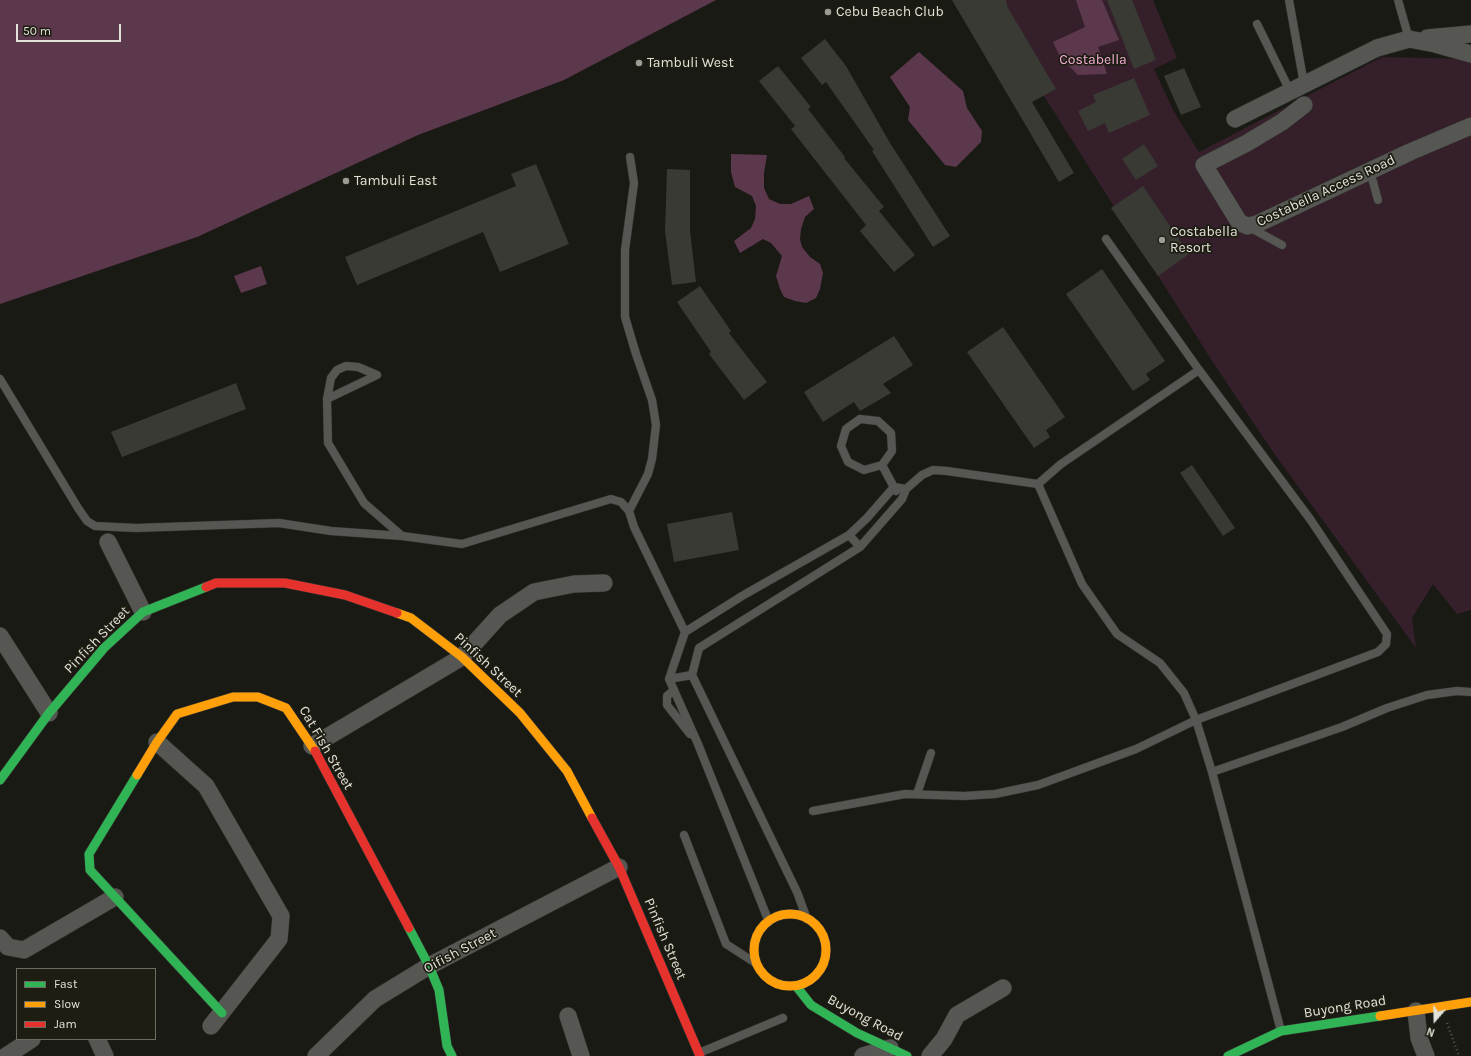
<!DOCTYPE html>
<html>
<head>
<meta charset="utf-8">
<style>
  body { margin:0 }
  #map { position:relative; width:1471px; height:1056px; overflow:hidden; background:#1a1a15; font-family:Karla,sans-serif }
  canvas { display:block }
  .legend { position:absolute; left:16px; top:968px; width:140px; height:72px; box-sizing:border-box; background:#1d1d12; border:1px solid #6c6c62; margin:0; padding:5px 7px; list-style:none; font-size:12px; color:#e2e2da }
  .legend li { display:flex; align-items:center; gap:8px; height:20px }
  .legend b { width:20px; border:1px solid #6c6c62 }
  .north { position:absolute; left:1415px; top:1000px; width:40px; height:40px; -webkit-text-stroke:3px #1d1d12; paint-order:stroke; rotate:200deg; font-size:11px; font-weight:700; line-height:16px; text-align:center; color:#e2e2da }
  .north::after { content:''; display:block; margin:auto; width:14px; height:18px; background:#e2e2da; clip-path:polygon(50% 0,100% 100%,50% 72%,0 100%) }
  .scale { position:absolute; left:16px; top:24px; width:105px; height:18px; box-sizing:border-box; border:2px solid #e2e2da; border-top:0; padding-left:5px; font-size:12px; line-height:14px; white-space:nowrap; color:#e2e2da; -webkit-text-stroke:3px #1d1d12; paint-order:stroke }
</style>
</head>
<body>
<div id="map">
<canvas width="1471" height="1056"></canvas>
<ul class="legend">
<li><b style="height:5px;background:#30b455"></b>Fast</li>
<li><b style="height:5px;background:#ff9f0a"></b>Slow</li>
<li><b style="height:5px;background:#e5322d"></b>Jam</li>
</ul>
<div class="north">N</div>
<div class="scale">50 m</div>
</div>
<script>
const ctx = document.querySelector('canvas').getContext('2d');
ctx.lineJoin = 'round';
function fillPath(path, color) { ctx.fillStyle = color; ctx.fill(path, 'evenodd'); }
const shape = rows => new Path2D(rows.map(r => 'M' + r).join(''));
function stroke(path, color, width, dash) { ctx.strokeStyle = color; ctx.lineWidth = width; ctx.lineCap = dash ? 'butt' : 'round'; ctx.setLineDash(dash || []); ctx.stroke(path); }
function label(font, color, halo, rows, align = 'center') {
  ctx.font = font + ' Karla,sans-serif'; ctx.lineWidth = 3.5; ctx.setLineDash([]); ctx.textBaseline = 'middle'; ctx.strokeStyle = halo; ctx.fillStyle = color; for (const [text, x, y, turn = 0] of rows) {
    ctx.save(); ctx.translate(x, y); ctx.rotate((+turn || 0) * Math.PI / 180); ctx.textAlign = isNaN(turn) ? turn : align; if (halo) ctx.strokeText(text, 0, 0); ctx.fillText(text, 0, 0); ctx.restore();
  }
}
fillPath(shape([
  [983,0,1153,0,1177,58,1154,69,1174,112,1199,152,1382,57,1471,59,1471,610,1457,614,1433,584,1412,618,1416,648,1273,452,1214,364]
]), '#341f2b');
fillPath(shape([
  [0,0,716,0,564,80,418,135,197,237,0,304],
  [1076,0,1102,0,1119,40,1098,47,1107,74,1078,75,1060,57,1053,42,1085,27],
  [919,52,963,91,967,108,982,131,981,142,956,167,945,165,908,120,910,107,890,77],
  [731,154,767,155,764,173,764,188,769,199,780,204,791,204,809,196,814,209,805,217,801,229,800,239,802,247,810,257,820,264,823,273,820,289,816,298,806,303,795,301,784,297,780,289,776,276,782,256,771,243,763,239,740,253,734,241,751,228,755,219,756,206,752,196,735,187,731,172],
  [261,266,267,284,241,293,234,276]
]), '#5c384d');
fillPath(shape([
  [952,0,1006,0,1008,8,1056,89,1032,102,1074,173,1059,182],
  [1107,0,1132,0,1156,60,1134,69],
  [825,39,846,66,890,143,950,236,933,247,872,151,874,150,826,82,822,85,801,58],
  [778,66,811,107,808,109,845,157,844,158,884,207,879,211,915,255,894,272,860,231,866,225,791,129,795,126,759,81],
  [1184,68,1201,107,1181,115,1164,76],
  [1134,78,1150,115,1109,133,1105,123,1088,131,1078,111,1096,102,1093,95],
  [1144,144,1158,166,1136,180,1122,159],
  [536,164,569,244,500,272,483,232,357,285,345,257,516,186,511,174],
  [667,169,690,170,690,231,696,282,672,285,665,231],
  [1143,186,1189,254,1158,276,1111,208],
  [1102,269,1165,361,1146,374,1150,380,1133,391,1066,294],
  [700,286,731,331,729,333,767,382,744,400,709,354,711,352,677,302],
  [1003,327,1065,417,1046,430,1050,437,1034,448,967,352],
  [894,336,913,365,883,384,891,393,860,411,854,402,823,422,804,392],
  [236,383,246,409,122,457,111,432],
  [1192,465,1235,528,1223,536,1180,473],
  [732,512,739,550,674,562,667,524]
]), '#3a3a34');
const lane = shape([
  [1289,0,1304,84],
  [1398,0,1409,39],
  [1257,24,1290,91],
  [1370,171,1378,200],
  [1249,227,1282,245],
  [0,379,78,508,87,521,95,526,136,528,279,523,331,531,402,536],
  [327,399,377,375,358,367,346,366,337,370,331,378,327,399,328,443,364,503,402,536,462,544,611,499,621,502,629,511,634,527,685,632],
  [860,419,878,421,891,433,892,451,882,465,864,470,848,462,841,446,846,429,860,419],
  [882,465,896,491],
  [1038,484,1082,584,1117,634,1160,663,1184,693,1196,720,1212,772,1281,1031],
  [629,511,648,474,652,459,656,425,652,400,636,354,625,317,625,250,634,183,630,157],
  [849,535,860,547],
  [669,679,692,675],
  [674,690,667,696,667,705,690,734],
  [1212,772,1342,727,1387,708,1427,695,1457,691,1471,692],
  [917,794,931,753],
  [813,811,905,794,964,796,995,794,1038,785,1136,749,1196,720,1378,652,1386,644,1387,634,1310,519,1199,370,1106,239],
  [684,835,726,944,757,964],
  [807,919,797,892,692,675,699,648,860,547,902,499,906,489,922,475,933,470,947,471,1038,484,1061,464,1199,370],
  [769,922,698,744,669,679,685,632,742,596,849,535,867,518,894,487,906,489],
  [699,1053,783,1018]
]);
const street = shape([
  [1427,38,1471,34],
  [1304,105,1282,122,1247,143,1204,165,1239,222,1247,226,1257,224,1410,152,1471,126],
  [1235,119,1377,48,1409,39,1435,44,1471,54],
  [108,542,143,612],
  [0,636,49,713],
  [157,742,206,786,281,916,279,939,211,1026],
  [312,746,462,657,500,615,534,592,574,584,604,583],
  [0,938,8,947,24,950,115,897],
  [1416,1011,1419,1038,1426,1056],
  [568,1016,581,1056],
  [97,1039,105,1056],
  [6,1056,32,1039],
  [316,1056,375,999,429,966,619,867],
  [863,1056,890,1048],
  [930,1056,944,1039,957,1015,1003,988]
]);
const fast = shape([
  [137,775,89,854,90,870,222,1013],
  [0,780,49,713,104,648,143,612,206,587],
  [409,928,429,966,439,990,447,1046,452,1056],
  [796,986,811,1005,857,1033,907,1056],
  [1228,1056,1281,1031,1380,1016]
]);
const slow = shape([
  [397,613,411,618,462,657,520,713,567,771,592,818],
  [137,775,157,742,177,714,233,697,258,697,286,708,315,751],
  '754 950a36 36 0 1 1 72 0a36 36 0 1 1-72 0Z',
  [1380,1016,1471,1002]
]);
const jam = shape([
  [206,587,216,583,285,583,345,595,397,613],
  [315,751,409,928],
  [592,818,619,867,700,1056]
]);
stroke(lane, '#353531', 9);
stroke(street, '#353531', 18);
stroke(fast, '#353531', 10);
stroke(slow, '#353531', 10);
stroke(jam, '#353531', 10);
stroke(shape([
  [1447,1023,1459,1056]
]), '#565653', 2.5, [1, 3]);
stroke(lane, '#565653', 8);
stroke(street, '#565653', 17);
stroke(fast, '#30b455', 9);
stroke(slow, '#ff9f0a', 9);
stroke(jam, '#e5322d', 9);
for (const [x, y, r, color] of [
  [828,12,4,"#9c9c95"],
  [639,63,4,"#9c9c95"],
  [346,181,4,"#9c9c95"],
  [1162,240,4,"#9c9c95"]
]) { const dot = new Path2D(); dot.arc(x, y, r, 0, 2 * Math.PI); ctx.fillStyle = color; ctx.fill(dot); stroke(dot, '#1d1d12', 1.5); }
label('14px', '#e2e2da', '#1d1d12', [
  ["Cebu Beach Club",836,12],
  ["Tambuli West",647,63],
  ["Tambuli East",354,181],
  ["Costabella",1170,232],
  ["Resort",1170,248]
], 'left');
label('14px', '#f4add6', '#1d1d12', [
  ["Costabella",1093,60]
]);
label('14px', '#e2e2da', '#1d1d12', [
  ["Costabella Access Road",1326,191,-25],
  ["Pinfish Street",97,640,-46],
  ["Pinfish Street",488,665,43],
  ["Cat Fish Street",326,748,60],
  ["Pinfish Street",665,939,67],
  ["Oifish Street",460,951,-28],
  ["Buyong Road",1345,1007,-9],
  ["Buyong Road",865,1018,28]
]);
</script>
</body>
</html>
